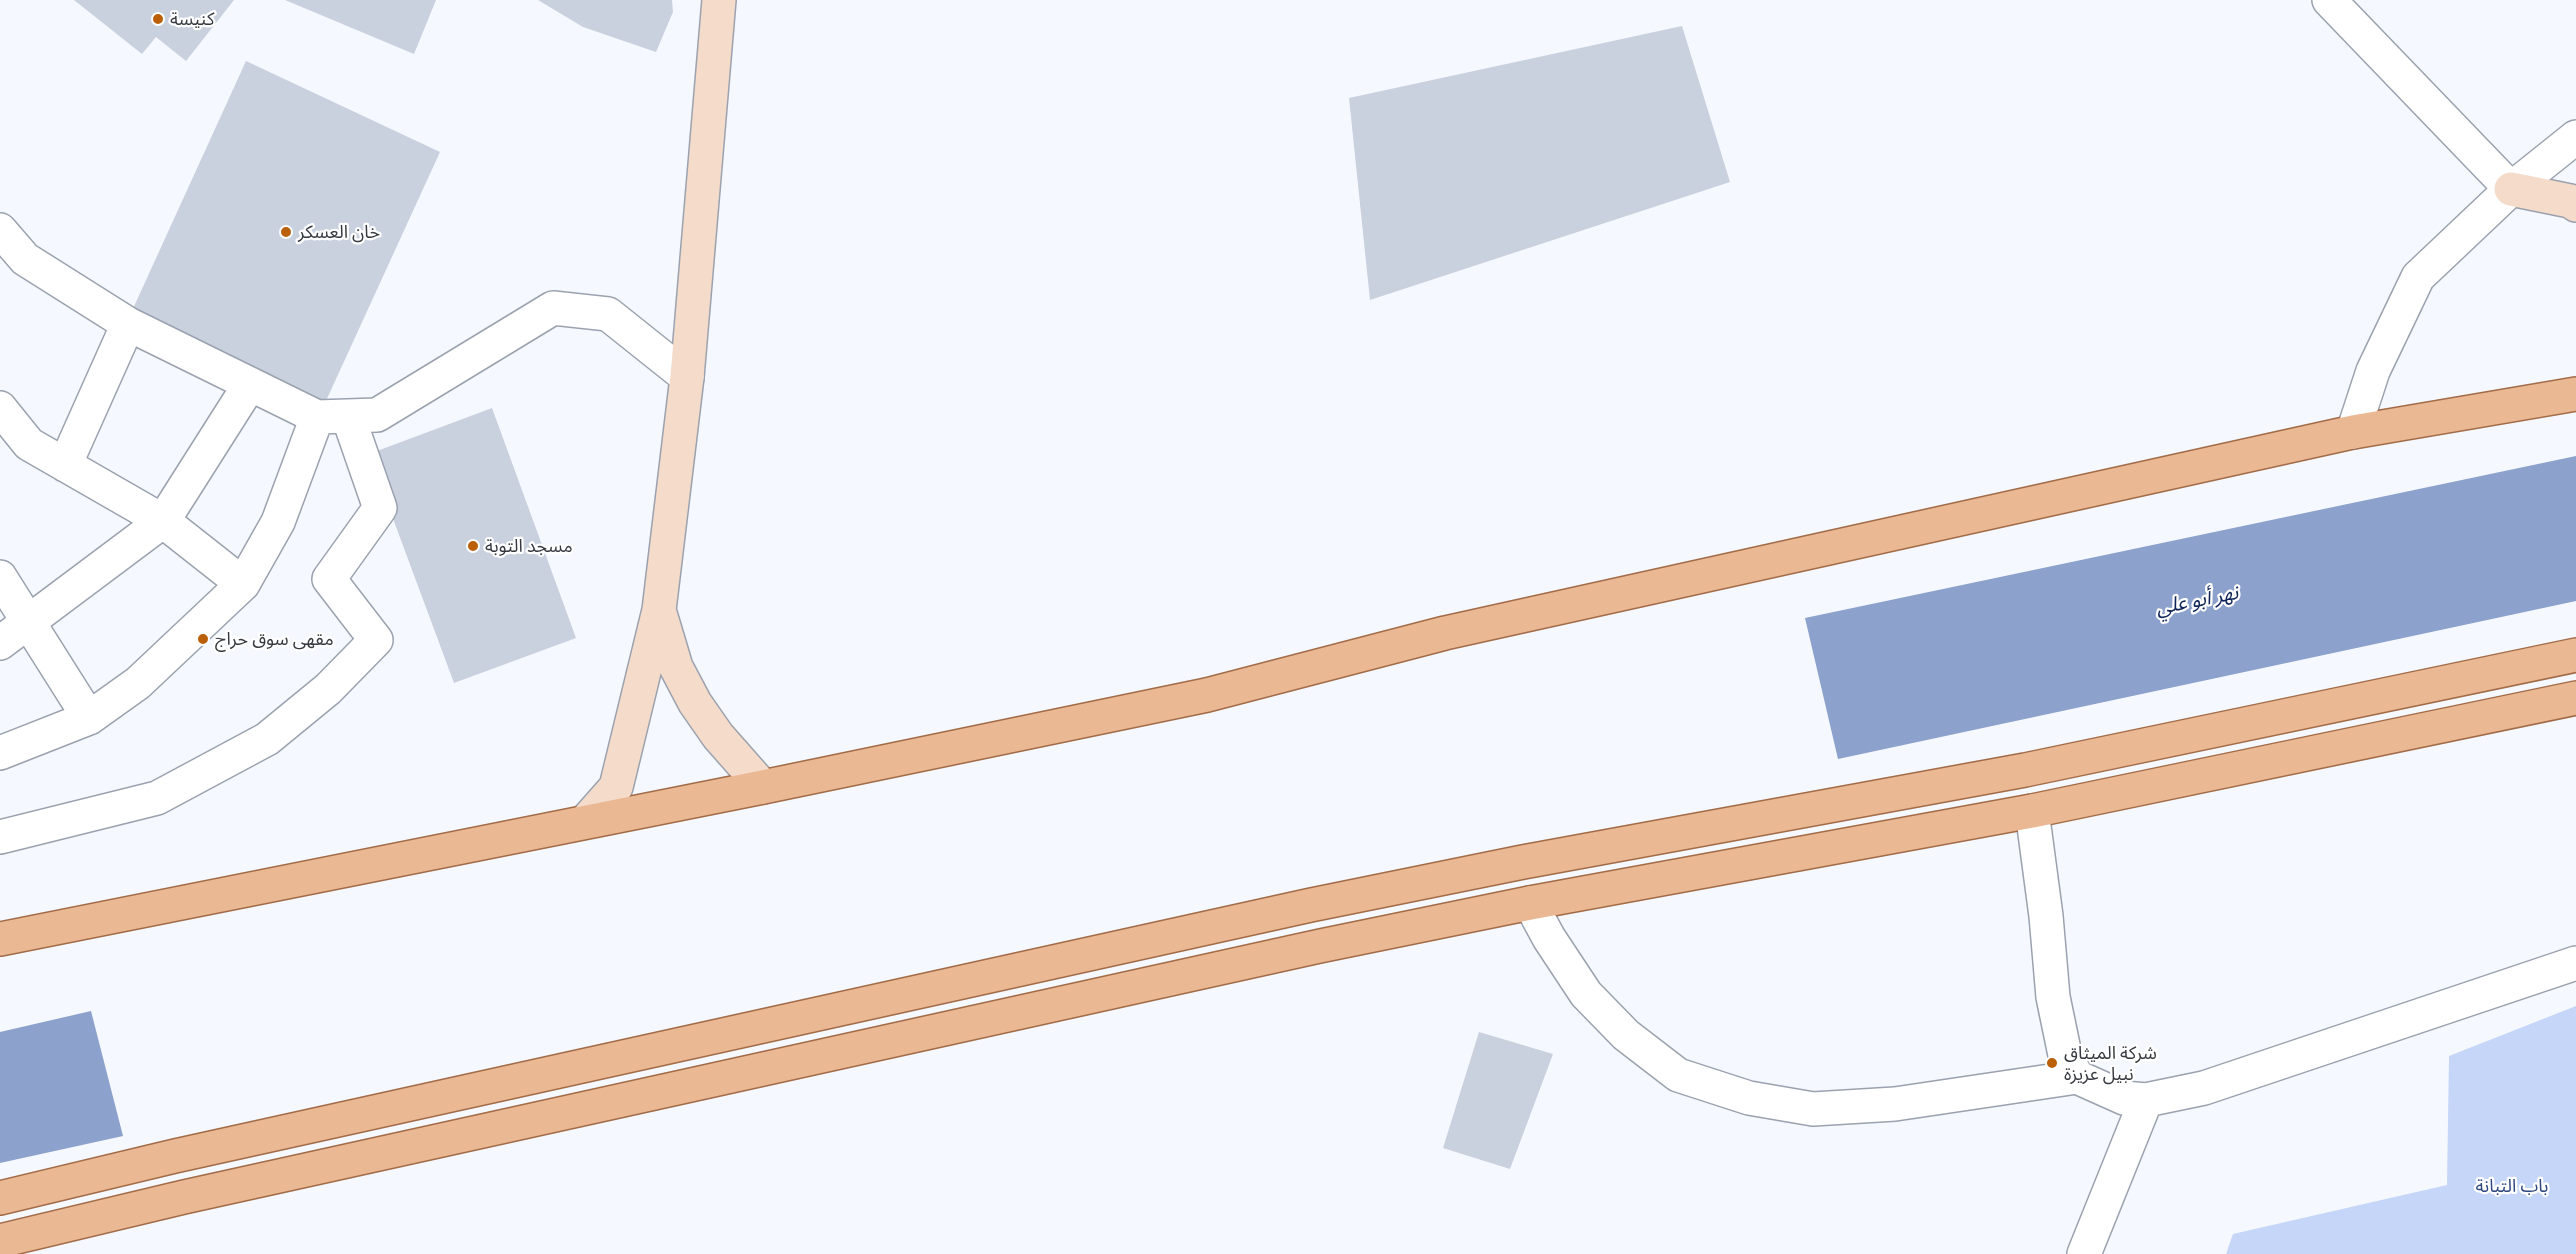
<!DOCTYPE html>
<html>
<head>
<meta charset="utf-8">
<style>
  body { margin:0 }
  canvas { display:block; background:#f5f8fe }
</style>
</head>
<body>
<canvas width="2576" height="1254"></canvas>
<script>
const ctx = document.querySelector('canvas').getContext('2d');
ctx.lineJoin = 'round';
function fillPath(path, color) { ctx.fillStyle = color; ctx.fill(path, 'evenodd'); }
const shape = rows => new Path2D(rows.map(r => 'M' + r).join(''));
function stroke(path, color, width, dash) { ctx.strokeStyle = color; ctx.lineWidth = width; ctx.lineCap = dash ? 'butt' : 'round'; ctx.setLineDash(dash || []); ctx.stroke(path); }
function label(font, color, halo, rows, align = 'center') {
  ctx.font = font + ' Ubuntu,"Noto Sans Arabic",sans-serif'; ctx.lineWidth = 4.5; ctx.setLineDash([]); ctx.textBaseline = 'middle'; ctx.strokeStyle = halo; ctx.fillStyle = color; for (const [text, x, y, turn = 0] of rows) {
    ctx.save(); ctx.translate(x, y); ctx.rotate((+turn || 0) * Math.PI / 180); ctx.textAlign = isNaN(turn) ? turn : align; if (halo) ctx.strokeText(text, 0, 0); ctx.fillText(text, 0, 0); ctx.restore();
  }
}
fillPath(shape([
  [2576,1006,2576,1254,2226,1254,2233,1234,2447,1185,2449,1056]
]), '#c5d6f8');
fillPath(shape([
  [2576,456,2576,601,1838,759,1805,618],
  [91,1011,123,1136,0,1163,0,1032]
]), '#8ca1cc');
fillPath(shape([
  [74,0,234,0,186,61,156,37,142,54],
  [285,0,436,0,414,54],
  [538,0,672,0,673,12,656,52,583,27],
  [1682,26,1730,182,1370,300,1349,98],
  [246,61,440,152,325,403,131,313],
  [492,408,576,638,454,683,369,454],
  [1479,1032,1553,1054,1510,1169,1443,1148]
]), '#c9d0de');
const street = shape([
  [2329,0,2511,189],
  [0,230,25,259,128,324,317,417,377,415,553,308,608,314,687,377],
  [0,408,29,444,163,521,243,584],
  [2353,432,2373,371,2418,277,2511,189,2576,137],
  [65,465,128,324],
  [0,577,89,718],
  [0,643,163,521,250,384],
  [0,753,89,718,138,683,243,584,278,522,317,417],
  [2032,811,2046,916,2053,997,2065,1055,2077,1077,2124,1098,2146,1100,2204,1088,2576,963],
  [0,837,157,798,267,739,328,689,376,640,329,579,380,508,348,416],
  [1530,903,1549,938,1586,994,1626,1035,1678,1075,1749,1098,1813,1109,1895,1104,2077,1077],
  [2084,1254,2146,1100]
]);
const secondary = shape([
  [2511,189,2570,201,2576,205],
  [659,610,676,667,695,703,718,736,763,787],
  [586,821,616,787,659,610,687,377,719,0]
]);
const primary = shape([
  [0,939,763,787,1207,695,1445,633,2353,432,2576,394],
  [0,1198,175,1156,1311,905,1523,862,2025,770,2576,655],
  [0,1241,184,1197,1320,946,1530,903,2032,811,2576,698]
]);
stroke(street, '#9ba2af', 36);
stroke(secondary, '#9ba2af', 36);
stroke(primary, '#a36c48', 36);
stroke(street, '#fff', 33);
stroke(secondary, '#f5dbca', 33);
stroke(primary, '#ebb894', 33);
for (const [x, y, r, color] of [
  [158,19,6,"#bb5f08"],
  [286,232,6,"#bb5f08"],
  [473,546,6,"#bb5f08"],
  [203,639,6,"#bb5f08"],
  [2052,1063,6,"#bb5f08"]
]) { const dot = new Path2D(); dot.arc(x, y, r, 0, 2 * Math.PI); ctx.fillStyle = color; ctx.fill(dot); stroke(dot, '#fff', 2); }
label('18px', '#36393f', '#fff', [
  ["كنيسة",170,19],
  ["خان العسكر",298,232],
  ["مسجد التوبة",485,546],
  ["مقهى سوق حراج",215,639],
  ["شركة الميثاق",2064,1053],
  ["نبيل عزيزة",2064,1074]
], 'left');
label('18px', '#2f4980', '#fff', [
  ["باب التبانة",2512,1186]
]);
label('italic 20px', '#0f2559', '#fff', [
  ["نهر أبو علي",2197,600,-11]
]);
</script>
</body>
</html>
